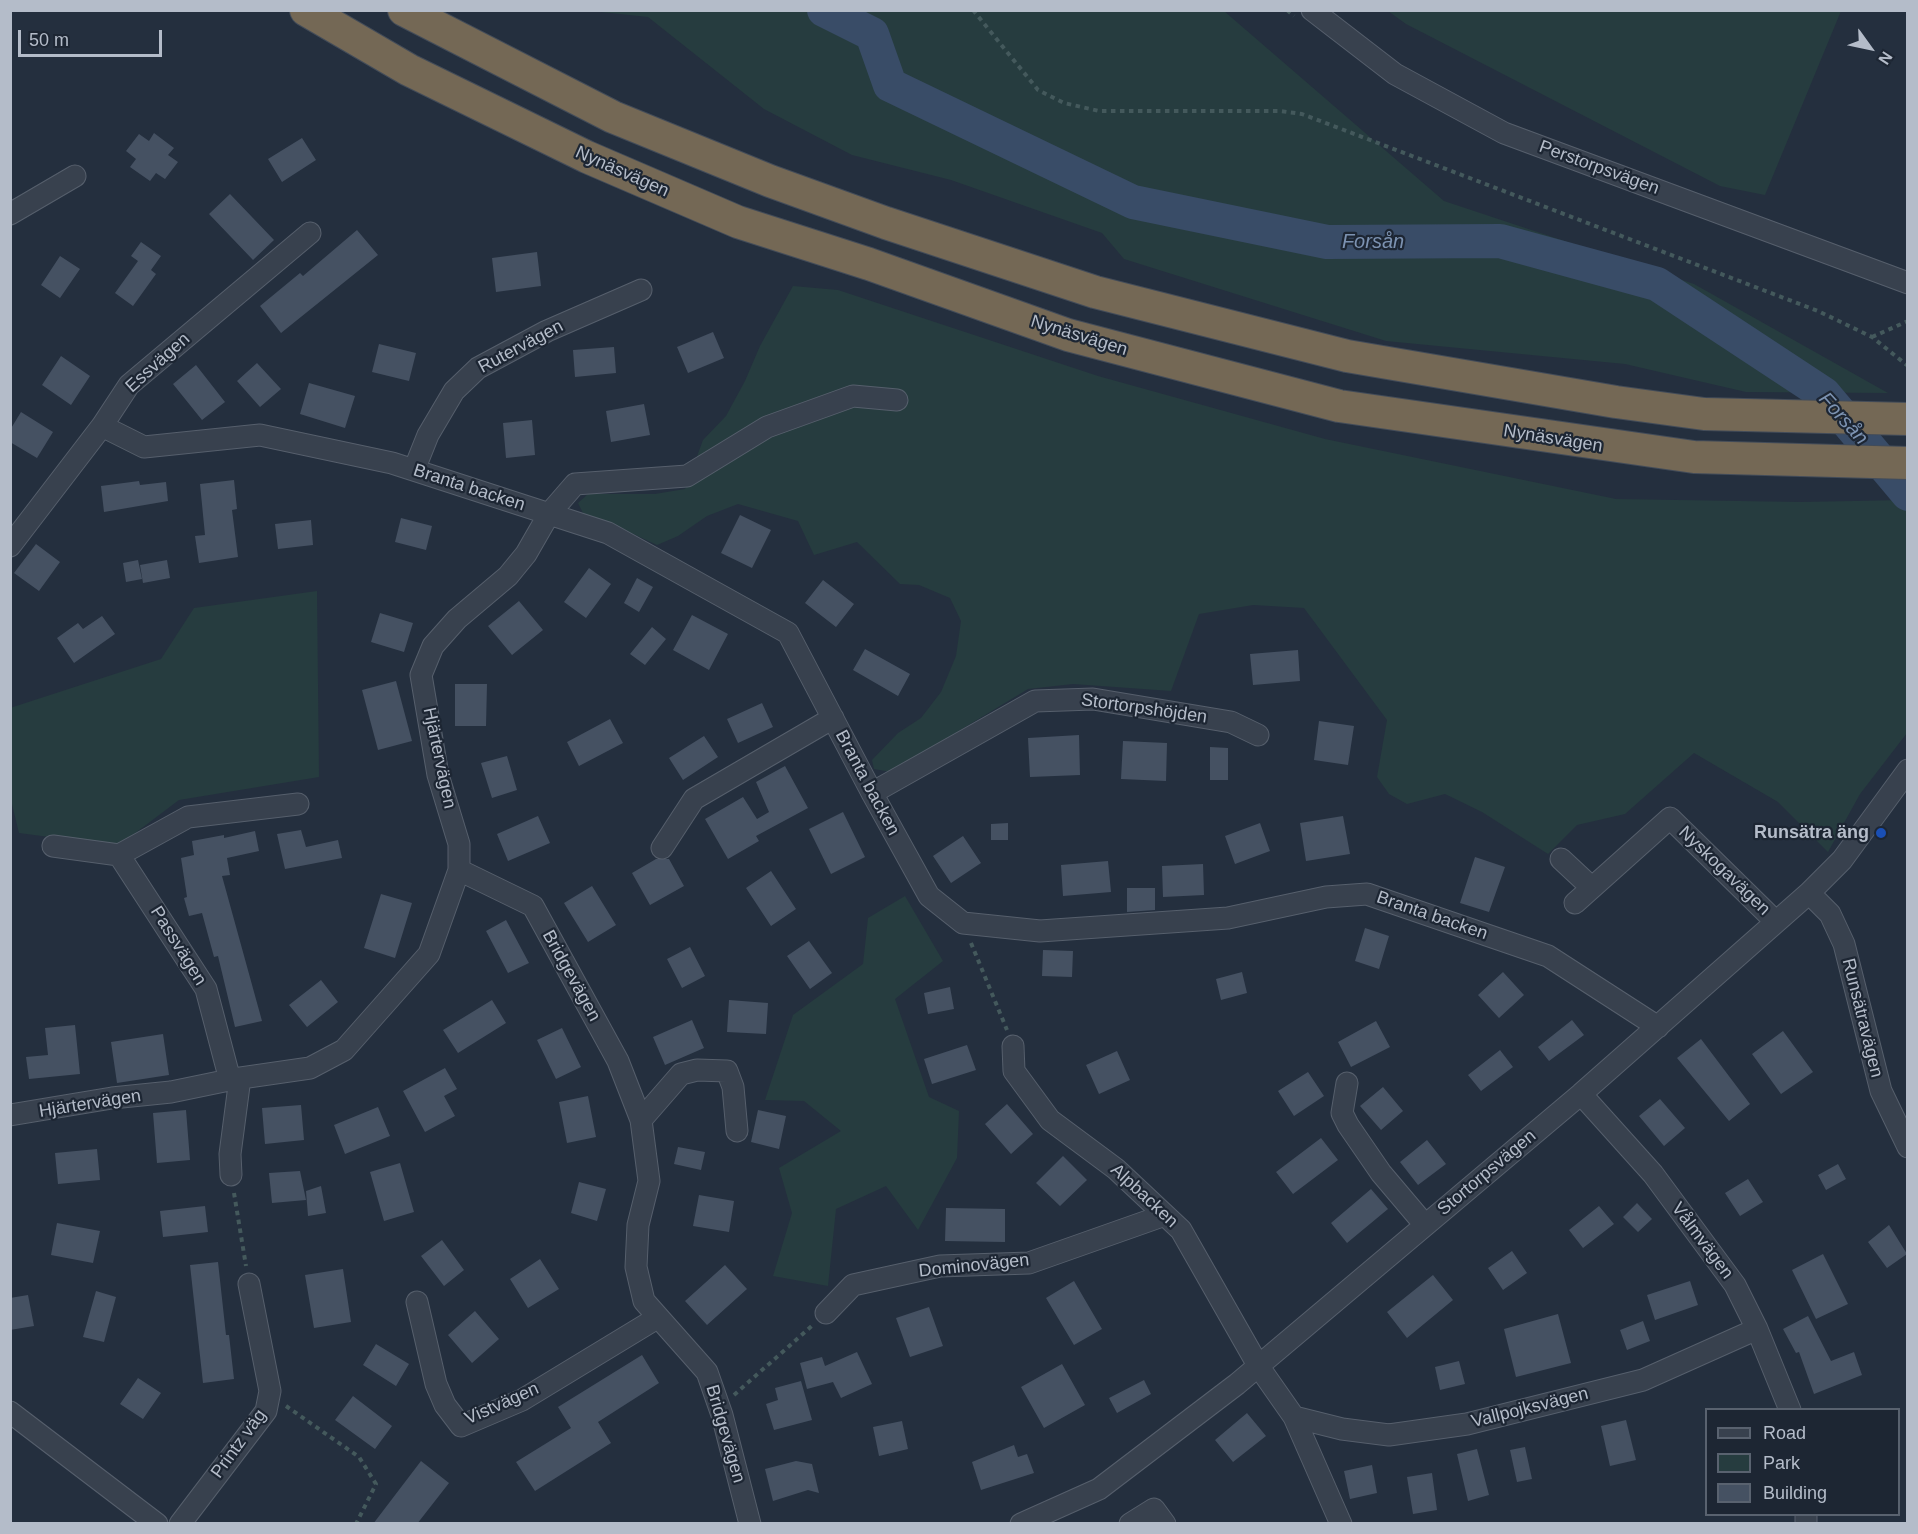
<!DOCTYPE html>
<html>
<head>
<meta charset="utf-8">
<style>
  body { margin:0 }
  #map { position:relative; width:1918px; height:1534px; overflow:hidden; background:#242f3e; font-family:Helvetica,sans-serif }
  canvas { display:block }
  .frame { position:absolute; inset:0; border:12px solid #b4bcc9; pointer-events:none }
  .legend { position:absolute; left:1705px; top:1408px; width:195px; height:108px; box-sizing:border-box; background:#1d2633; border:2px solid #59626f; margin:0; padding:8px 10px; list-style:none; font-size:18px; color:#b4bcc9 }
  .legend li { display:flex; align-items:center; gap:12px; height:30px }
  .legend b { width:30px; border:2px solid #59626f }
  .north { position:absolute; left:1840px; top:18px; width:60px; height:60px; -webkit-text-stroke:4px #1d2633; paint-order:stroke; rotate:123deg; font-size:16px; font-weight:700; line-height:24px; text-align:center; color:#b4bcc9 }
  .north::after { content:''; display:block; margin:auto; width:21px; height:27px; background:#b4bcc9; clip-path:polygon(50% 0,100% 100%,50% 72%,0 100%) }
  .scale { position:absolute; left:18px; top:30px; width:144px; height:27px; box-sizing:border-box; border:3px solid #b4bcc9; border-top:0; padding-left:8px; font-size:18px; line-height:21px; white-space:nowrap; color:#b4bcc9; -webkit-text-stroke:4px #1d2633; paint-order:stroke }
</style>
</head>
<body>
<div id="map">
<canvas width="1918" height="1534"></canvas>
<div class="frame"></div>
<ul class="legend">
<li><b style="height:8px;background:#38414e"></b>Road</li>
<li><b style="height:16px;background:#263c3f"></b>Park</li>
<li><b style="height:16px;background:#455162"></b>Building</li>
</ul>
<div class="north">N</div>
<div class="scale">50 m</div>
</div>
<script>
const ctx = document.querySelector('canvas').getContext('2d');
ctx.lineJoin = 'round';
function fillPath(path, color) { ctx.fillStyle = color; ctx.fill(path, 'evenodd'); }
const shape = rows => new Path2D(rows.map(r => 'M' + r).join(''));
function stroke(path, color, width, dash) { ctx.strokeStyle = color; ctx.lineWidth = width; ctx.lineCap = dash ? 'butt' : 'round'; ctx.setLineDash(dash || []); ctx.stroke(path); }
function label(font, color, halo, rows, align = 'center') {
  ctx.font = font + ' Helvetica,sans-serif'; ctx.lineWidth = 4.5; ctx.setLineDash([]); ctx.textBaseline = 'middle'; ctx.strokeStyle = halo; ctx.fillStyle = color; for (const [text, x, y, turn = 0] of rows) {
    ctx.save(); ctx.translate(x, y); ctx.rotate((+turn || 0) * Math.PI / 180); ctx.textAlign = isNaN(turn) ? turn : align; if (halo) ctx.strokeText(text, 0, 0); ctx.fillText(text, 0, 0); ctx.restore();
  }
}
fillPath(shape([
  [592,11,1224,11,1444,201,1694,284,1888,393,1746,392,1625,364,1386,341,1124,259,1102,233,951,180,852,155,764,109,648,17],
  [1388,11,1841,11,1765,195,1720,186,1406,24],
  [793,286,838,290,1098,376,1325,439,1616,499,1800,502,1907,500,1907,733,1860,794,1828,852,1778,802,1694,753,1625,814,1577,825,1548,854,1482,812,1445,794,1407,804,1389,794,1377,777,1387,720,1304,608,1253,605,1199,614,1171,691,1073,684,1028,689,891,772,874,769,872,760,898,733,921,718,941,692,956,656,961,621,950,598,919,585,900,584,857,542,814,555,798,521,738,504,707,516,678,536,657,545,616,526,584,515,578,503,588,494,655,494,685,489,703,440,726,416,745,381,760,346],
  [317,591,319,777,179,800,118,846,19,833,11,800,10,708,161,659,194,608],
  [905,896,943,961,895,999,929,1097,959,1111,957,1158,918,1230,886,1186,836,1209,828,1286,773,1276,792,1213,779,1168,841,1131,804,1101,765,1100,793,1015,863,964,868,918]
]), '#263c3f');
stroke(shape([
  [824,10,872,34,890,85,1133,202,1327,242,1500,241,1657,284,1824,394,1908,494]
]), '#394c67', 34);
fillPath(shape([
  [154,133,174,148,168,155,178,162,165,179,156,173,150,181,130,167,136,159,126,151,139,134,149,141],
  [302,138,316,160,282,182,268,159],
  [230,194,274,240,253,260,209,214],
  [357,230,378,255,281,333,260,306,300,273,303,276],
  [141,242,161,256,151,270,156,274,133,306,115,293,138,261,131,256],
  [537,252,541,286,496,292,492,258],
  [60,256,80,269,60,298,41,285],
  [713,332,724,358,688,373,677,347],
  [379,344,416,353,409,381,372,372],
  [614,347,616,373,575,377,573,350],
  [61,356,90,376,71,405,42,385],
  [257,363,281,389,260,407,237,381],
  [196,365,225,402,202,420,173,384],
  [309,383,355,396,345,428,300,414],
  [644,404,650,435,611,442,606,411],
  [21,412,53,432,37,458,10,442,10,430],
  [532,420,535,455,506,458,503,423],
  [234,480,237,509,232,510,238,557,199,563,195,536,205,535,200,484],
  [139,481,140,485,166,482,168,501,104,512,101,486],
  [740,515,771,530,752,568,721,553],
  [401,518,432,526,426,550,395,542],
  [311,520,313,545,278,549,275,524],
  [36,544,60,562,39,591,14,573],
  [138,560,142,579,126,582,123,563],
  [167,560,170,578,143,583,140,565],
  [589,568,611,584,586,618,564,602],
  [637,578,653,587,639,612,624,603],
  [823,580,854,604,836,627,805,603],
  [519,601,543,630,512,655,488,626],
  [380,613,413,623,404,652,371,642],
  [692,615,728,634,709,670,673,650],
  [102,616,115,634,74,663,57,638,78,623,83,629],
  [652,627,666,639,645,665,630,654],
  [865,649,910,674,898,696,853,670],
  [1298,650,1300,681,1253,685,1250,654],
  [396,681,412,741,378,750,362,690],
  [455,684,487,684,486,726,455,726],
  [762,703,773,727,738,743,727,719],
  [610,719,623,743,579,766,567,742],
  [1319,721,1354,726,1348,765,1314,760],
  [1079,735,1080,775,1030,777,1028,738],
  [704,736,718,757,683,780,669,758],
  [1123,741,1167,743,1166,781,1121,779],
  [1210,747,1228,748,1228,780,1210,780],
  [507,756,517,790,492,798,481,763],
  [785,766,808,808,756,836,759,841,728,859,705,819,743,797,757,819,769,812,756,782],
  [843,812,865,857,831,874,809,829],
  [538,816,550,843,508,861,497,834],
  [1343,816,1350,854,1306,861,1300,823],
  [1008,823,1008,840,991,840,991,824],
  [1260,823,1270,851,1235,864,1225,836],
  [301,830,306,847,338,840,342,858,285,869,277,834],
  [255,831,259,851,227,858,230,875,222,876,262,1021,235,1027,218,956,214,957,202,913,189,916,184,898,187,897,181,858,194,855,192,841,224,835,224,838],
  [963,836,981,863,951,883,933,856],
  [1475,857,1505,867,1489,912,1460,903],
  [656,859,669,859,684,886,650,905,632,873],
  [1108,861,1111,892,1063,896,1061,865],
  [1203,864,1204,895,1163,897,1162,866],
  [771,871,796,909,771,926,746,888],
  [592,886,616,925,588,942,564,903],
  [1127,888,1155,888,1155,910,1127,912],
  [381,894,412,903,395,958,364,948],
  [506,920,529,963,508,973,486,931],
  [1365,928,1389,936,1379,969,1355,961],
  [809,941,832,973,810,989,787,956],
  [690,947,705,976,682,988,667,959],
  [1043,950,1073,951,1072,977,1042,976],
  [1242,972,1247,993,1221,1000,1216,979],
  [1503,972,1524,995,1499,1018,1478,995],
  [321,980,338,1002,307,1027,289,1005],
  [950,987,954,1009,928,1014,924,993],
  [492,1000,506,1023,458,1053,443,1030],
  [729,1000,768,1003,766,1034,727,1032],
  [692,1020,704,1048,665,1065,653,1037],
  [1572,1020,1584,1035,1549,1061,1538,1047],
  [1376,1021,1390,1047,1351,1067,1338,1042],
  [75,1025,80,1074,29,1079,26,1057,48,1055,45,1028],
  [562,1028,581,1067,556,1079,537,1040],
  [1783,1031,1813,1072,1781,1094,1752,1054],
  [163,1034,169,1075,117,1083,111,1042],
  [1701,1039,1750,1104,1729,1121,1677,1058],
  [967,1045,976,1070,932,1084,924,1059],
  [1500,1050,1513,1067,1481,1091,1468,1075],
  [1117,1051,1130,1080,1099,1094,1086,1065],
  [445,1068,457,1089,444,1096,455,1116,425,1132,403,1091],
  [1308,1072,1324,1096,1294,1116,1278,1091],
  [1383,1087,1403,1111,1381,1130,1360,1106],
  [588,1096,596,1137,567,1143,559,1102],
  [1660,1099,1685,1128,1664,1146,1639,1116],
  [1007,1104,1033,1134,1011,1154,985,1124],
  [301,1105,304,1140,265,1144,262,1108],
  [378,1107,390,1136,345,1154,334,1125],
  [186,1110,190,1160,157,1163,153,1113],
  [758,1110,786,1116,779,1149,751,1142],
  [1321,1138,1338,1160,1293,1194,1276,1172],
  [1427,1140,1446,1164,1418,1185,1400,1162],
  [678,1147,705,1152,701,1170,674,1164],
  [97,1149,100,1180,58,1184,55,1153],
  [1063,1156,1087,1180,1060,1206,1036,1183],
  [400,1163,414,1212,384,1221,370,1172],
  [1838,1164,1846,1179,1826,1190,1818,1175],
  [300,1171,306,1200,272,1203,269,1173],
  [1748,1179,1763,1202,1740,1216,1725,1193],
  [579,1182,606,1189,597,1221,571,1213],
  [321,1186,326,1213,308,1216,306,1191],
  [1371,1189,1388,1209,1347,1243,1331,1223],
  [699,1195,734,1201,729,1232,693,1226],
  [1637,1203,1652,1219,1638,1232,1623,1217],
  [205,1206,208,1232,163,1237,160,1211],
  [1599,1206,1614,1224,1583,1248,1569,1230],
  [946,1208,1005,1209,1005,1242,945,1241],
  [57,1223,100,1231,93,1263,51,1255],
  [1889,1225,1907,1254,1887,1268,1868,1242],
  [442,1240,464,1270,444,1286,421,1256],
  [1512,1251,1527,1273,1503,1290,1488,1268],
  [1823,1254,1848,1304,1816,1319,1792,1270],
  [540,1259,559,1289,528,1308,510,1279],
  [218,1262,226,1335,229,1335,234,1379,203,1383,190,1265],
  [725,1265,747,1289,707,1325,685,1301],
  [343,1269,351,1322,314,1328,305,1275],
  [1433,1275,1453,1300,1407,1338,1387,1312],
  [1074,1281,1102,1329,1074,1345,1046,1298],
  [1690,1281,1698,1305,1655,1320,1647,1295],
  [96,1291,116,1297,104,1342,83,1337],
  [28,1295,34,1326,10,1330,10,1298],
  [929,1307,943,1346,910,1357,896,1318],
  [475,1311,499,1339,472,1363,448,1335],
  [1558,1314,1571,1363,1516,1377,1504,1329],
  [1808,1316,1831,1361,1854,1352,1862,1375,1814,1394,1799,1352,1796,1353,1783,1329],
  [1643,1321,1650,1341,1627,1350,1620,1330],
  [376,1344,409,1364,396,1386,363,1365],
  [857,1352,872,1384,841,1398,833,1382,807,1389,800,1363,822,1357,825,1366],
  [642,1355,659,1383,598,1422,611,1443,535,1491,516,1462,571,1428,558,1407],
  [1459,1361,1465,1384,1440,1390,1435,1367],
  [1062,1364,1085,1405,1044,1428,1021,1387],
  [138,1378,161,1393,143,1419,120,1404],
  [1144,1380,1151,1394,1117,1413,1109,1398],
  [801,1381,812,1420,774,1430,766,1404,778,1400,775,1388],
  [353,1396,392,1426,375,1449,335,1420],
  [1247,1413,1266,1436,1233,1462,1215,1440],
  [1626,1420,1636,1460,1610,1466,1601,1426],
  [902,1421,908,1449,879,1456,873,1427],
  [1014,1445,1018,1457,1027,1454,1034,1473,981,1490,972,1462],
  [1525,1447,1532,1479,1517,1482,1510,1450],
  [1477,1449,1489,1495,1468,1501,1457,1454],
  [421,1461,449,1483,417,1524,373,1524],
  [796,1461,812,1464,819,1493,808,1490,773,1501,765,1469],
  [1372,1465,1377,1493,1350,1499,1344,1471],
  [1432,1473,1437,1510,1413,1514,1407,1477]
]), '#455162');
const minor = shape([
  [1312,10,1395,74,1504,133,1908,283],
  [10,214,75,176],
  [102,426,144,447,260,435,392,463,608,533,788,633,872,793,929,896,963,923,1040,931,1228,918,1326,897,1367,894,1548,956,1658,1027],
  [414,470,428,435,454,391,478,368,547,331,641,290],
  [10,546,102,426,129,385,310,233],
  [872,793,1035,701,1093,699,1231,722,1258,735],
  [53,846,119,855,188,817,298,804],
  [662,848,694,799,833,718],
  [119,855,206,989,230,1080],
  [1561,859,1591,887],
  [459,870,533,906,618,1061,641,1120,649,1181,638,1225,636,1267,644,1301,707,1372,722,1415,750,1524],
  [1809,893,1830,914,1844,944,1881,1091,1908,1147],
  [1575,903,1670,818,1775,921],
  [1013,1046,1014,1071,1050,1120,1116,1169,1181,1230,1259,1367,1294,1417,1341,1524],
  [1347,1083,1342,1113,1348,1125,1381,1173,1425,1225],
  [1581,1094,1653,1174,1735,1285,1757,1329,1790,1410],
  [10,1115,112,1098,171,1092,234,1079,310,1068,344,1050,429,954,459,870,459,844,438,775,421,675,433,646,457,619,508,576,526,554,549,514,575,484,687,476,767,427,853,396,897,400],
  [641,1120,681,1074,697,1070,727,1071,733,1087,737,1131],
  [231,1175,230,1154,240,1078],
  [417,1302,436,1384,445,1405,461,1426,522,1400,657,1318],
  [826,1313,853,1285,940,1266,1029,1263,1165,1215],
  [10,1412,157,1524],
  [1294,1417,1342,1429,1389,1435,1467,1424,1643,1380,1757,1329],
  [180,1524,266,1411,270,1391,249,1284],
  [1021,1524,1099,1489,1237,1384,1581,1094,1809,893,1842,860,1908,770],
  [1130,1524,1154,1509,1165,1524],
  [1806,1524,1806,1514]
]);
const highway = shape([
  [306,10,409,70,587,157,738,222,869,264,1068,335,1339,406,1694,457,1908,463],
  [404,10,613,117,770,181,886,223,1095,292,1347,356,1616,402,1704,414,1908,419]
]);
stroke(minor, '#565f6c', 23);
stroke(highway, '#434c59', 34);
stroke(shape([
  [973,10,1038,90,1064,103,1099,111,1280,111,1302,114,1818,311,1872,337,1908,366],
  [1287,10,1294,16],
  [1872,337,1908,321],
  [971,943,1007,1030],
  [234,1193,246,1266],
  [734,1395,814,1324],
  [286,1406,359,1457,376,1484,356,1524]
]), '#44595c', 4, [4.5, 4.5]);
stroke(minor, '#38414e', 21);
stroke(highway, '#746855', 32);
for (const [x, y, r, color] of [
  [1881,833,6,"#1a4fb4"]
]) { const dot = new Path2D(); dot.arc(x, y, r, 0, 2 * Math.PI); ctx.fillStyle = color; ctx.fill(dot); stroke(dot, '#1d2633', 2); }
label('18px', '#b4bcc9', '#1d2633', [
  ["Perstorpsvägen",1599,168,20],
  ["Nynäsvägen",622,172,24],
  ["Nynäsvägen",1079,336,17],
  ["Rutervägen",521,347,-28],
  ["Essvägen",158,363,-42],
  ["Nynäsvägen",1553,439,9],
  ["Branta backen",469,488,18],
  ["Stortorpshöjden",1144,709,8],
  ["Hjärtervägen",439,758,78],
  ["Branta backen",867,783,62],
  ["Nyskogavägen",1724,871,44],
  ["Branta backen",1432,916,19],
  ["Passvägen",178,946,58],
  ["Bridgevägen",571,976,61],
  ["Runsätravägen",1862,1018,76],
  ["Hjärtervägen",90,1104,-9],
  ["Stortorpsvägen",1487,1173,-40],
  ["Alpbacken",1144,1196,43],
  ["Vålmvägen",1702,1241,53],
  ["Dominovägen",974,1266,-6],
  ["Vistvägen",502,1404,-24],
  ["Vallpojksvägen",1530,1408,-14],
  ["Bridgevägen",725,1434,74],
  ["Printz väg",239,1444,-54]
]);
label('bold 18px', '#b4bcc9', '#1d2633', [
  ["Runsätra äng",1869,833]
], 'right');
label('italic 20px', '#7c92b1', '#1d2633', [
  ["Forsån",1373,242],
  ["Forsån",1843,419,48]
]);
</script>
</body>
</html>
